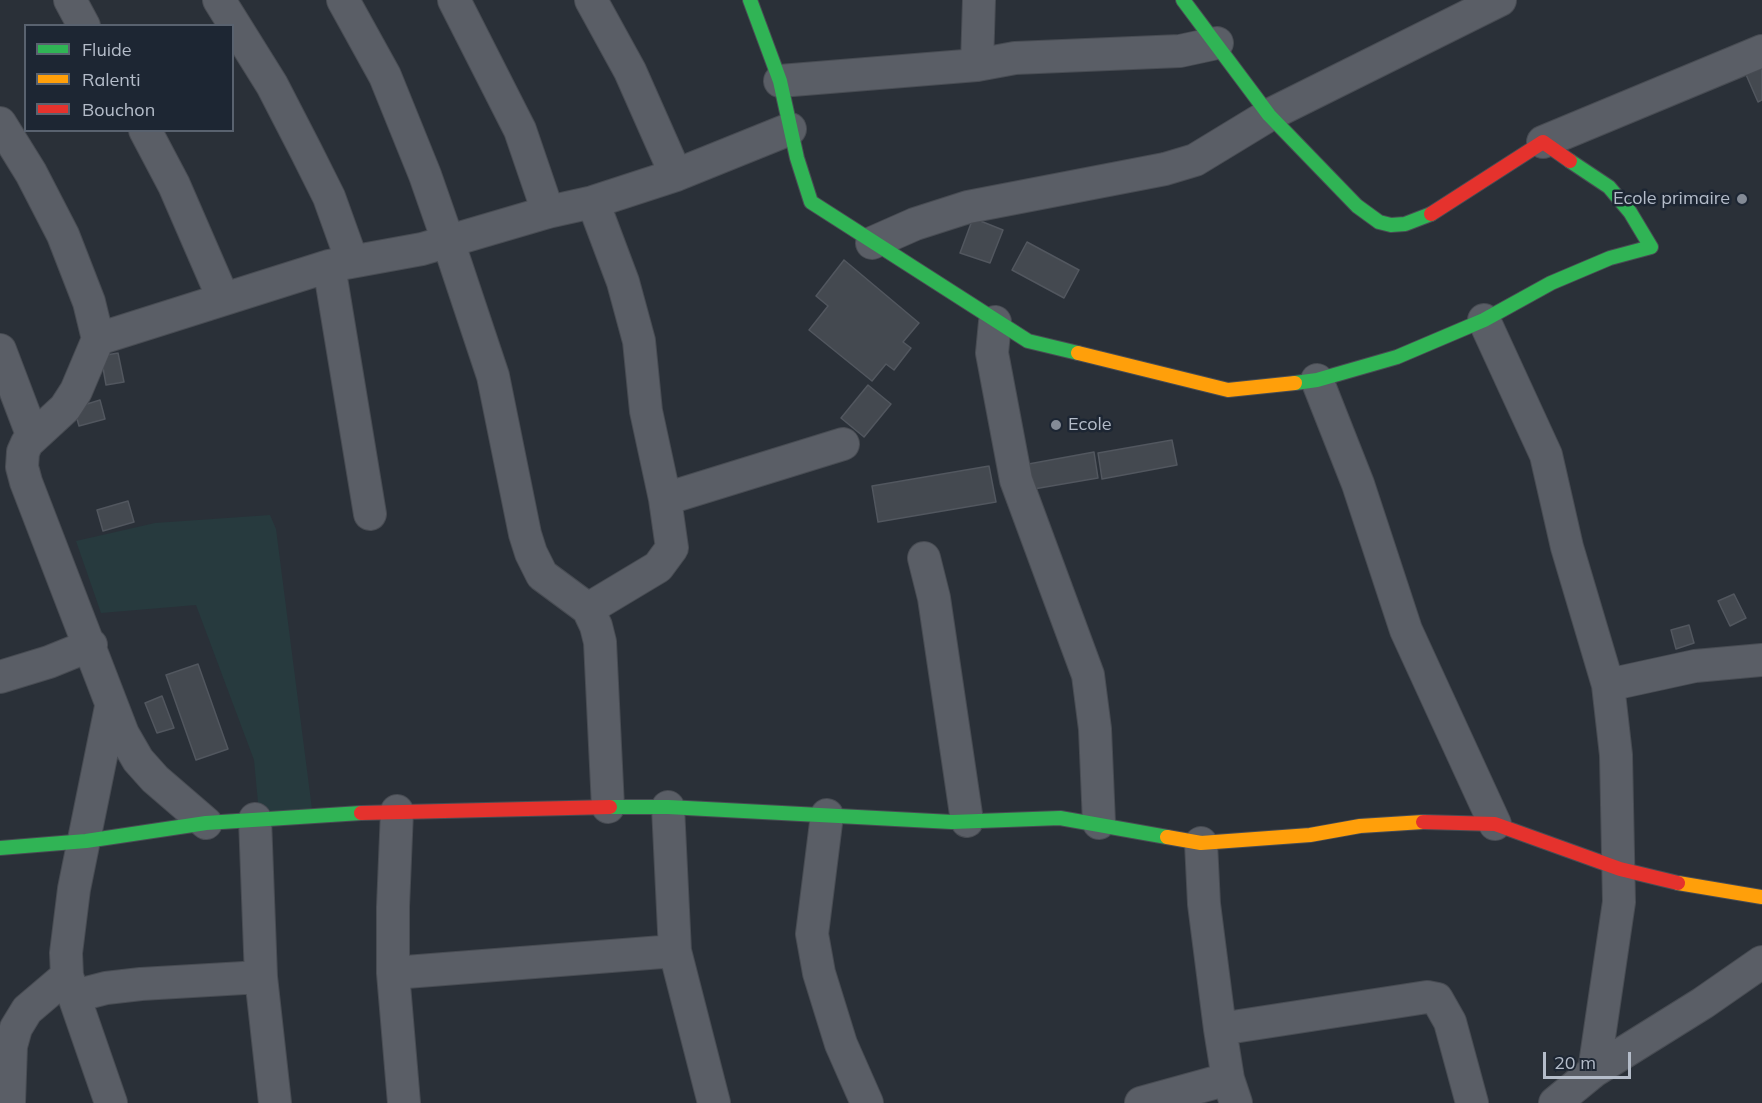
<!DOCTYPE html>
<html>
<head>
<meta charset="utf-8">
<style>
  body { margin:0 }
  #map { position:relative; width:1762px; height:1103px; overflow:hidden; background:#2a3038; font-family:Mulish,sans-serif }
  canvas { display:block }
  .legend { position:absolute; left:24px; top:24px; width:210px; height:108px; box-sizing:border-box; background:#1d2633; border:2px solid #59626f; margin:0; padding:8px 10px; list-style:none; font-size:18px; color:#b4bcc9 }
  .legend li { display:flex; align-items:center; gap:12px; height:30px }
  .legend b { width:30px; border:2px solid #59626f }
  .scale { position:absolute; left:1543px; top:1052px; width:88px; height:27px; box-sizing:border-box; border:3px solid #b4bcc9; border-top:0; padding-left:8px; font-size:18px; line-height:21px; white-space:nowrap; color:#b4bcc9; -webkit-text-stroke:4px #1d2633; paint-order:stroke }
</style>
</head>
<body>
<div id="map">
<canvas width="1762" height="1103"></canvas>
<ul class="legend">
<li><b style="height:8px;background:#30b455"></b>Fluide</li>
<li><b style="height:8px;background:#ff9f0a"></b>Ralenti</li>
<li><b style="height:8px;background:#e5322d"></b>Bouchon</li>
</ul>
<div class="scale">20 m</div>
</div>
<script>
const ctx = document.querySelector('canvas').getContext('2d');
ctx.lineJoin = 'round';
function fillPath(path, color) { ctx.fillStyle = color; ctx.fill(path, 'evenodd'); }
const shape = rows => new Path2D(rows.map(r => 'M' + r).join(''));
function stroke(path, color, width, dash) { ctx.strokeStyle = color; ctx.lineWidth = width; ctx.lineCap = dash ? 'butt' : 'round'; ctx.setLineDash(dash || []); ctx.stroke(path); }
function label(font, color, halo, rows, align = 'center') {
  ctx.font = font + ' Mulish,sans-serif'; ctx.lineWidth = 5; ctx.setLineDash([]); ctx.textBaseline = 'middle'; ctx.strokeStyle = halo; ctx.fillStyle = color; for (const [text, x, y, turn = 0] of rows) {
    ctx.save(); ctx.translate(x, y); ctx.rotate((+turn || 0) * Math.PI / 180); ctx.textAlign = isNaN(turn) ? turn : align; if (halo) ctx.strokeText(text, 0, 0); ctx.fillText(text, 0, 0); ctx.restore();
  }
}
fillPath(shape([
  [270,515,276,529,312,809,259,813,254,760,196,605,101,613,76,541,155,523]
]), '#273a3e');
const building = shape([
  [1762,62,1762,100,1758,102,1744,70,1762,62],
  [973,218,1003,230,990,263,960,253,973,218],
  [1027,242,1079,270,1064,298,1012,270,1027,242],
  [844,260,919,323,903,342,911,348,894,370,886,364,872,381,809,330,828,306,816,296,844,260],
  [118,353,124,382,106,385,101,356,118,353],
  [868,385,891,404,864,437,841,418,868,385],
  [100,400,105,419,79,426,74,408,100,400],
  [1172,440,1177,465,1102,479,1098,453,1172,440],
  [1094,452,1098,478,1028,490,1023,465,1094,452],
  [989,466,996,502,878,522,872,486,989,466],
  [128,501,134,522,103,531,97,510,128,501],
  [1734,594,1746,618,1730,626,1718,601,1734,594],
  [1689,625,1694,643,1676,649,1671,630,1689,625],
  [198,664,228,749,196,760,166,675,198,664],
  [162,696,174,728,157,733,145,703,162,696]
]);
fillPath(building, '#444950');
stroke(building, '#52575f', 1.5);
const street = shape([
  [70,0,84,26],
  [219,0,272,85,306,151,329,197,352,261],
  [343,0,385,76,425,175,448,241,493,376,525,534,531,553,542,575,588,609,596,626,600,642,608,807],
  [454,0,520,130,548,212],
  [591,0,630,71,676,175],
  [977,65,979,0],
  [780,81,977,65,1015,58,1180,51,1217,43],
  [0,123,31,173,63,235,89,302,98,339,76,391,65,408,27,443,23,452,22,467,26,482,123,734,138,760,155,779,206,823],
  [145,130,174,185,223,298],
  [1543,142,1762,51],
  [872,243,915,224,968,207,1165,169,1195,160,1269,115,1500,0],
  [329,266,370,514],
  [1484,320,1546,455,1567,547,1608,685,1616,755,1619,902,1594,1071],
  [995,322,992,353,1016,480,1088,675,1095,729,1099,823],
  [98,339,329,266,422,249,548,212,593,202,676,175,790,129],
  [0,350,33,437],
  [1317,380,1358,484,1406,630,1495,824],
  [665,499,843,444],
  [924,558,934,598,967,821],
  [588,609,658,567,672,548,665,499,646,411,639,341,623,282,593,202],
  [0,677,49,662,91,645],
  [1608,685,1695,666,1762,660],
  [668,807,675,951,714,1103],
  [397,811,393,907,393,973,404,1103],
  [827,815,812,934,819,973,841,1044,867,1103],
  [255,819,261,977,275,1103],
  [1201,843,1204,904,1220,1029,1228,1079,1236,1103],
  [393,973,675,951],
  [67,976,111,1103],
  [75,996,106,988,141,984,261,977],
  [1220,1029,1427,997,1437,999,1450,1022,1472,1103],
  [9,1103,11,1046,16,1028,27,1010,67,976,66,953,74,889,111,707],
  [1141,1103,1228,1079],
  [1555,1103,1594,1071,1703,1003,1762,962]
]);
const fast = shape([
  [750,0,780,81,797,158,811,202,1028,341,1078,353],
  [1183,0,1269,115,1357,206,1379,222,1391,225,1405,224,1431,214],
  [1295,383,1317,380,1397,357,1484,320,1551,283,1610,258,1651,247,1630,212,1609,187,1570,161],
  [610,807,668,807,952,822,1060,818,1167,837],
  [0,848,86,841,206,823,361,813]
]);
const slow = shape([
  [1078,353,1228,390,1295,383],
  [1167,837,1201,843,1310,835,1360,826,1423,822],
  [1678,883,1762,897]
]);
const jam = shape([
  [1431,214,1543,142,1570,161],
  [361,813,610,807],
  [1423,822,1495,824,1620,869,1678,883]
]);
stroke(street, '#484c53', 34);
stroke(fast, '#484c53', 16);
stroke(slow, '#484c53', 16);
stroke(jam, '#484c53', 16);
stroke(street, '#5a5e66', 32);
stroke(fast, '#30b455', 14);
stroke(slow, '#ff9f0a', 14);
stroke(jam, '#e5322d', 14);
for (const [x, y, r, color] of [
  [1742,199,6,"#848b96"],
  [1056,425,6,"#848b96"]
]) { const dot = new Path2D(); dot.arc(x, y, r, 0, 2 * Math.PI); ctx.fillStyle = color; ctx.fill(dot); stroke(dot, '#1d2633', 2); }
label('18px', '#b4bcc9', '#1d2633', [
  ["Ecole primaire",1730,199],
  ["Ecole",1068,425,"left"]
], 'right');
</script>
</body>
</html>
